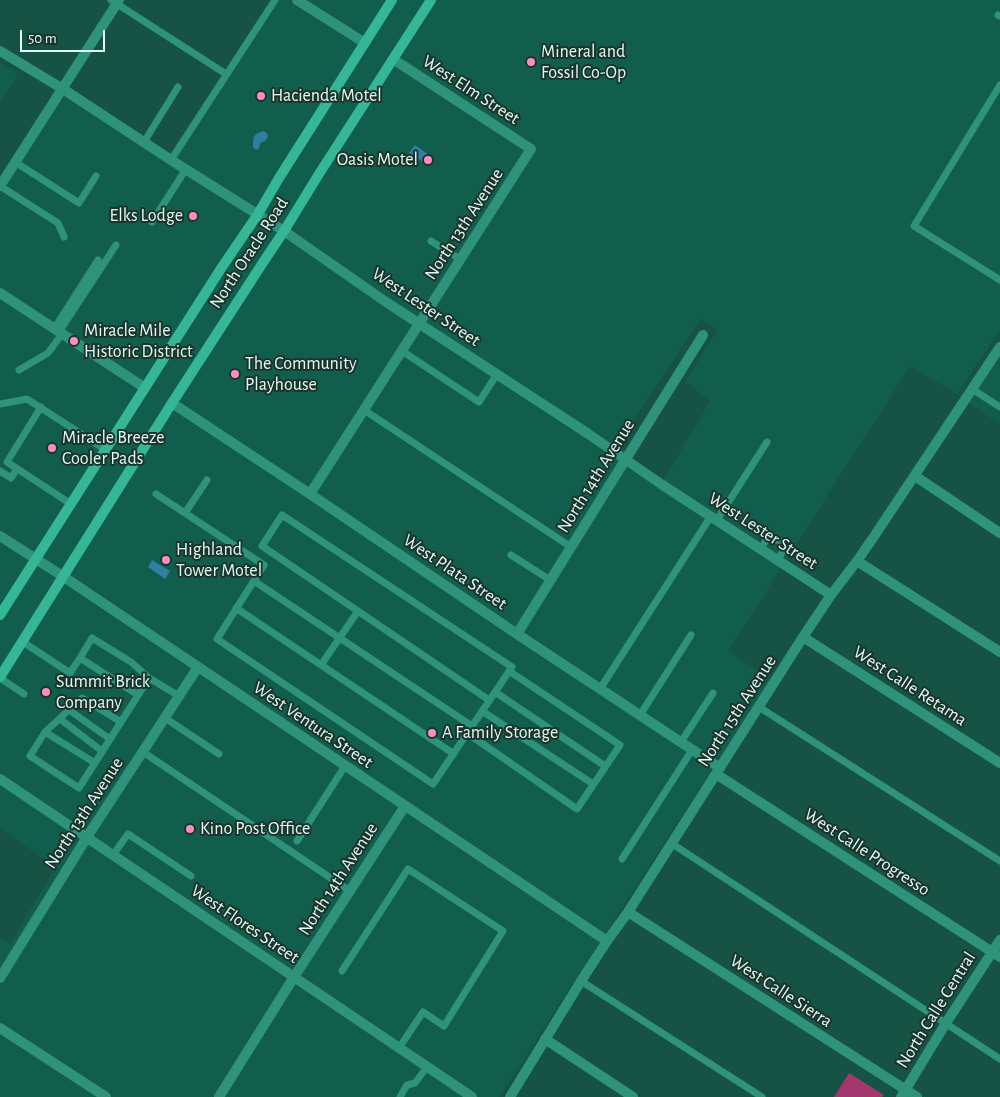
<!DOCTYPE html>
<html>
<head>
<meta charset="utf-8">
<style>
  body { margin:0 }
  #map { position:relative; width:1000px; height:1097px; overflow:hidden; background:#165344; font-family:"Alegreya Sans",sans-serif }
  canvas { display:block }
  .scale { position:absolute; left:20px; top:30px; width:85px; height:22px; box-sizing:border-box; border:2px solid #e0fdf3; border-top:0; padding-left:6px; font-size:15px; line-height:18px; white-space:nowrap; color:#e0fdf3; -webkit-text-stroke:4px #1b332c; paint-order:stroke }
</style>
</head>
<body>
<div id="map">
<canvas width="1000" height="1097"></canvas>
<div class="scale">50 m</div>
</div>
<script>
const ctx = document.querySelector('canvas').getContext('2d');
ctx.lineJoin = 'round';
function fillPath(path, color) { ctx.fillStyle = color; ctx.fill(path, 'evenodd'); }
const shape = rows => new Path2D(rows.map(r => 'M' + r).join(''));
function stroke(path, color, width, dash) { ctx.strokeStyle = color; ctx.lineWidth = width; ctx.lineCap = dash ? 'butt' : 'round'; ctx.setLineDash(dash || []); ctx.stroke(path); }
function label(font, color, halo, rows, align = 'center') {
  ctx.font = font + ' "Alegreya Sans",sans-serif'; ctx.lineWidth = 4; ctx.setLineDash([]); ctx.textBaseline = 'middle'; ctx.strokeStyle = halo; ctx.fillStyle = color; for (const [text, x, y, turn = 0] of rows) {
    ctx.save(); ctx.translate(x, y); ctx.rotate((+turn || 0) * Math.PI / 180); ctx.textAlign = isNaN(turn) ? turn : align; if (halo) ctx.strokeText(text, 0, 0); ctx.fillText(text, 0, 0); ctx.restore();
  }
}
fillPath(shape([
  [275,0,1000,0,1000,329,957,394,910,366,728,651,771,679,499,1097,0,1097,0,938,10,944,56,867,0,829,0,186,63,89,171,160],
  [701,319,717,330,685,382,711,400,661,484,613,451],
  [0,62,18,74,0,102],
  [1000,352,1000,424,967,402]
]), '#125e4c');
fillPath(shape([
  [849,1073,884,1095,882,1097,834,1097]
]), '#a4376e');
fillPath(shape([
  [263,131,267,133,268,137,265,141,260,143,259,148,256,150,253,147,253,142,254,137,256,134],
  [415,145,429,155,425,163,409,153],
  [152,560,170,571,165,579,148,567]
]), '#2f7ea4');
stroke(shape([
  [111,0,226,74],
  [998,15,1000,16],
  [1000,85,914,226,1000,280],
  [144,142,178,87],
  [171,160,275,0],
  [15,162,79,203,96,176],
  [0,186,58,223,64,237],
  [152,222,186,169],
  [431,241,460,259],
  [54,329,98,260],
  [59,332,116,245],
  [402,351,479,402,497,374],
  [19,370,48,353,62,334],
  [972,389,1000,407],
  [0,404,27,399,106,450],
  [41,407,7,462,71,504],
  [364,410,571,547],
  [0,471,11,478,17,469],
  [156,494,264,565,217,639,433,784,512,667,282,515,262,546,489,700],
  [185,513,207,480],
  [717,520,767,442],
  [761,549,769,535,786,545,778,560],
  [511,555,550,580],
  [254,581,472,726],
  [236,608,454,754],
  [23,642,70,673,80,658,138,695],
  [80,658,92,638,131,662,149,678],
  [321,665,358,611],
  [0,678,24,694],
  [600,689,711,516],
  [495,692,605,766],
  [759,707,1000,861],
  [69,710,110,739],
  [482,711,593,784],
  [640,715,691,635],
  [165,718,219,754],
  [60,719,102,751],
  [121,722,82,698,45,732,30,756,79,788,149,678,179,696],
  [45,732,95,763],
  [467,733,577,809,620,745,509,671],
  [681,742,713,693],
  [143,752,350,891],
  [297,841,345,766],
  [671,843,1000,1059],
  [113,855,128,834,191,876],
  [622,859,692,750],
  [342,971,408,869,503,931,444,1026,423,1012,399,1048],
  [581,981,762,1097],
  [400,1097,407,1085,415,1083,427,1067]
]), '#2f927a', 7);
stroke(shape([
  [297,0,365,43],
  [0,51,63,89,171,160,284,231,386,302,587,433,661,484,831,595],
  [0,186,119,0],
  [0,293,145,388],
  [172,403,310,494,517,634,720,768],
  [915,476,1000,533],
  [310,494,531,149,393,59],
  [0,536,64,577,607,941],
  [857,561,1000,652],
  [517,634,703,335],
  [803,637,1000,763],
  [716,774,1000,957],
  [0,779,472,1097],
  [628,912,917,1097],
  [0,978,87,837,198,667],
  [0,1028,106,1097],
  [545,1039,633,1097],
  [219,1097,294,977,405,806],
  [510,1097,581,981,607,941,628,912,803,637,831,595,857,561,873,538,1000,347],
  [901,1097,946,1023,1000,940]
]), '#2f927a', 10);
stroke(shape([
  [0,615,222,267,258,214,279,178,392,0],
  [0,677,172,403,262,264,284,231,319,174,431,0]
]), '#35b697', 10);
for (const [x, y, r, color] of [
  [531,62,5,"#fd8ebf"],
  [261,96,5,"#fd8ebf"],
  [428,160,5,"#fd8ebf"],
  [193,216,5,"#fd8ebf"],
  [74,341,5,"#fd8ebf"],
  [235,374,5,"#fd8ebf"],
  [52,448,5,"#fd8ebf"],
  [166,560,5,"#fd8ebf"],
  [46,692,5,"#fd8ebf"],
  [432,733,5,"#fd8ebf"],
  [190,829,5,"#fd8ebf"]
]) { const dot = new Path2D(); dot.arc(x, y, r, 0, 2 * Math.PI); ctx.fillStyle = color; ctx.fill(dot); stroke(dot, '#1b332c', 2); }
label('18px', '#e0fdf3', '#1b332c', [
  ["Mineral and",541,52],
  ["Fossil Co-Op",541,73],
  ["Hacienda Motel",271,96],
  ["Oasis Motel",418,160,"right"],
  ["Elks Lodge",183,216,"right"],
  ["Miracle Mile",84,331],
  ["Historic District",84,352],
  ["The Community",245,364],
  ["Playhouse",245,385],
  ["Miracle Breeze",62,438],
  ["Cooler Pads",62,459],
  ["Highland",176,550],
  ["Tower Motel",176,571],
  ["Summit Brick",56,682],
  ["Company",56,703],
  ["A Family Storage",442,733],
  ["Kino Post Office",200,829]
], 'left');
label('18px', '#e0fdf3', '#1b332c', [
  ["West Elm Street",471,90,33],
  ["North 13th Avenue",464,224,-57],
  ["North Oracle Road",249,253,-57],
  ["West Lester Street",426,307,34],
  ["North 14th Avenue",596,476,-58],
  ["West Lester Street",763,531,33],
  ["West Plata Street",455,572,34],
  ["West Calle Retama",910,686,33],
  ["North 15th Avenue",737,711,-57],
  ["West Ventura Street",313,725,34],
  ["North 13th Avenue",84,813,-57],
  ["West Calle Progresso",867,852,33],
  ["North 14th Avenue",338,879,-57],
  ["West Flores Street",245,924,34],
  ["West Calle Sierra",781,991,33],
  ["North Calle Central",936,1010,-58]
]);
</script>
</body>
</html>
